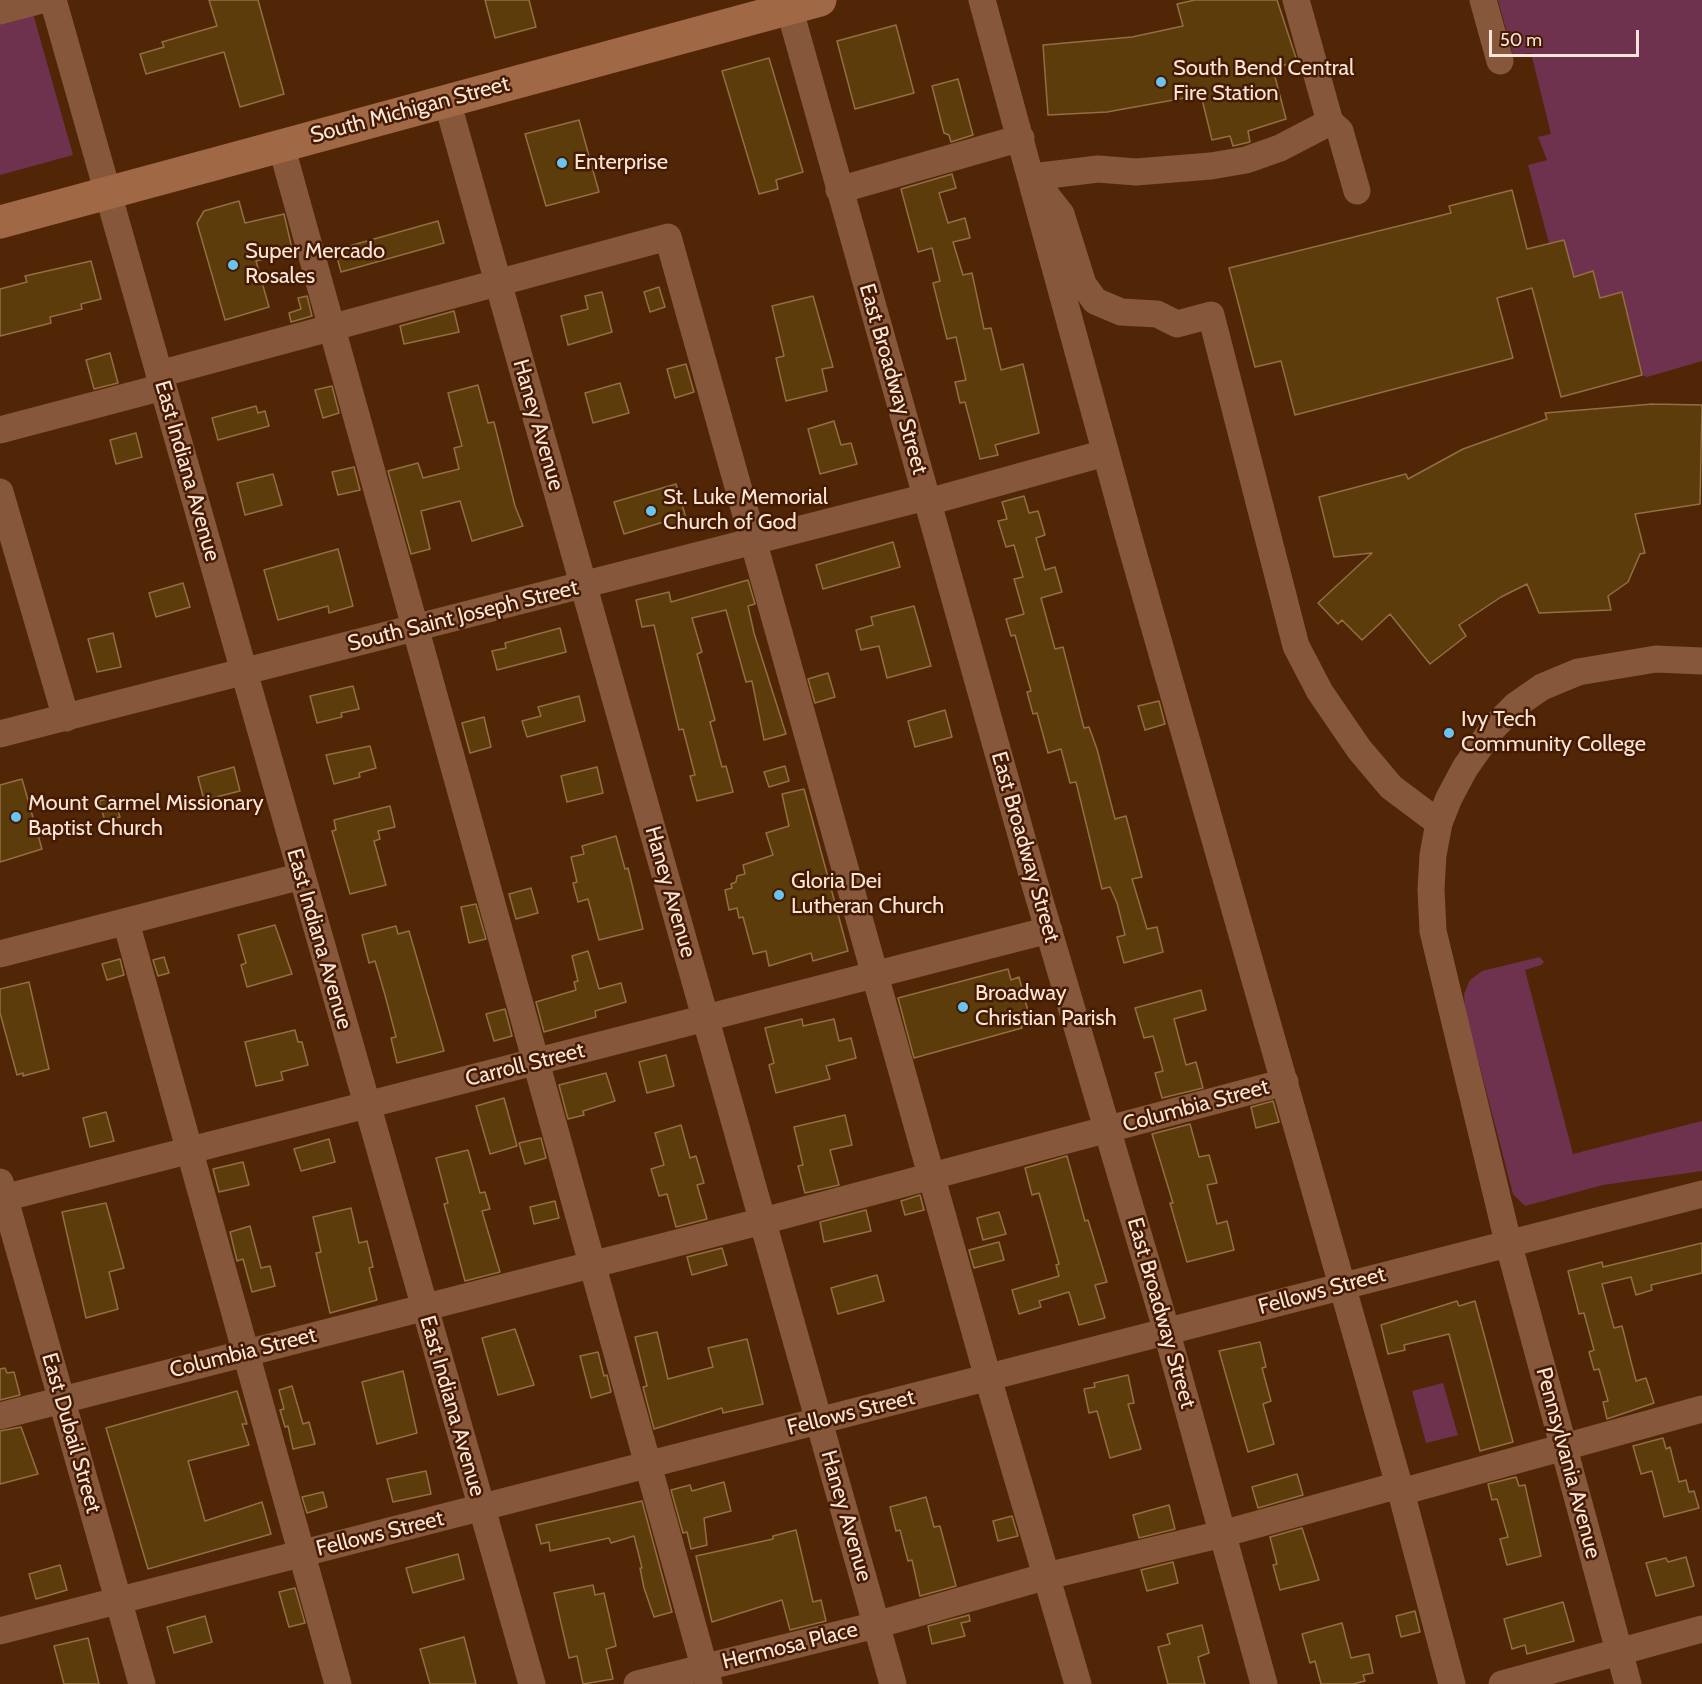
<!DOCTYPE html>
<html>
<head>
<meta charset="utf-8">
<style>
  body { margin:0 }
  #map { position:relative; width:1702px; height:1684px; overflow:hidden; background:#502606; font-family:Cabin,sans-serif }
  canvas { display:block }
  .scale { position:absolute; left:1489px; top:30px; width:150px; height:27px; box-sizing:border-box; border:3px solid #fce5d8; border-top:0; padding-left:8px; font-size:18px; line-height:21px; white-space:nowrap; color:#fce5d8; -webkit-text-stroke:4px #451b00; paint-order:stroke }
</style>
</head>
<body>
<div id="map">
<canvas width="1702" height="1684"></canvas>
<div class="scale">50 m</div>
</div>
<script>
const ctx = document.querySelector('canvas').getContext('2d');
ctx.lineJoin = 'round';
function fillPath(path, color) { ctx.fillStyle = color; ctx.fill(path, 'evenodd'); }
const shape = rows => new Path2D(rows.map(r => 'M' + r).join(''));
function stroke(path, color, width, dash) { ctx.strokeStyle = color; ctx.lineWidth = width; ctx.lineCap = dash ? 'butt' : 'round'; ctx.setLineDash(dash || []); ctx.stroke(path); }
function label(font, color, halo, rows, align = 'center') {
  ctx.font = font + ' Cabin,sans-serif'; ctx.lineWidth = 5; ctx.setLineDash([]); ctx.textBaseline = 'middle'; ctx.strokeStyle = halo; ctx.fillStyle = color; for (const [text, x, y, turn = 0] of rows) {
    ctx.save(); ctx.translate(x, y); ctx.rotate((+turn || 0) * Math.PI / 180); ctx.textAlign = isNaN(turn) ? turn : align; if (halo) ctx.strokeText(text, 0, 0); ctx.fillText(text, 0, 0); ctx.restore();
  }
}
fillPath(shape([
  [1498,0,1702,0,1702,361,1647,377,1642,375,1622,293,1600,298,1593,272,1574,277,1564,240,1549,243,1528,165,1547,160,1538,137,1551,134,1531,53,1513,55],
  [32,10,73,155,0,175,0,18],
  [1540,957,1544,962,1541,965,1525,970,1573,1154,1702,1121,1702,1171,1603,1185,1525,1206,1513,1194,1465,1009,1464,994,1470,980,1482,971],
  [1443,1383,1458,1435,1426,1443,1412,1391]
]), '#6e324e');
const building = shape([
  [209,0,258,0,284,94,240,107,224,52,146,74,140,54,164,47,162,42,217,26,209,0],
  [485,0,529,0,536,27,495,38,485,0],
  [1195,0,1277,0,1297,61,1273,69,1286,119,1248,131,1250,142,1233,146,1230,136,1212,140,1201,95,1107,112,1048,115,1043,45,1132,37,1183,26,1177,4,1195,0],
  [896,25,914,93,855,109,837,41,896,25],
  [769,58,803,172,776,180,778,189,759,194,722,71,769,58],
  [958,79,973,135,951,142,949,135,944,133,932,86,958,79],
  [579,120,599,192,546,206,525,134,579,120],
  [952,174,956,188,939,193,948,223,965,218,970,238,953,242,963,275,972,273,984,329,991,328,1001,370,1023,364,1039,433,995,445,998,455,980,459,965,402,960,403,955,382,966,380,956,337,947,339,933,283,940,281,932,248,918,252,901,189,952,174],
  [1512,190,1527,249,1564,240,1574,277,1593,271,1600,298,1622,292,1642,375,1561,397,1532,288,1497,298,1513,358,1295,415,1281,361,1255,367,1229,268,1451,213,1449,206,1512,190],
  [239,201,245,223,284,214,293,253,256,261,269,307,225,320,197,223,204,211,239,201],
  [438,221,444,243,341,272,335,250,438,221],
  [91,261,101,299,81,304,82,309,50,317,51,323,0,336,0,289,27,282,25,276,91,261],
  [659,287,665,307,650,312,644,292,659,287],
  [602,292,612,332,568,345,561,316,588,309,585,296,602,292],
  [307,296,312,316,291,322,289,313,301,309,298,298,307,296],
  [813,296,833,367,822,369,827,391,786,401,776,358,784,356,772,306,813,296],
  [454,311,459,332,404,344,400,326,454,311],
  [110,353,118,383,94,389,86,360,110,353],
  [686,364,694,392,675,398,667,369,686,364],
  [620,383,629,413,593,423,585,393,620,383],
  [478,385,488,423,494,422,515,506,523,526,472,541,460,501,421,511,430,549,411,554,388,471,418,463,423,478,459,469,454,448,462,446,448,393,478,385],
  [332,386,339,413,323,418,315,390,332,386],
  [1653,404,1702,405,1700,504,1635,514,1645,553,1640,554,1628,582,1608,596,1611,610,1539,613,1527,584,1501,597,1459,625,1466,636,1430,664,1390,614,1362,640,1342,620,1338,624,1318,603,1372,553,1334,557,1319,497,1406,474,1408,479,1463,449,1547,419,1545,413,1653,404],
  [256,406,258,413,265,411,269,426,218,440,212,418,256,406],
  [834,421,841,445,851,443,857,464,820,474,808,429,834,421],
  [136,433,142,457,116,464,110,440,136,433],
  [354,467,360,490,338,495,332,472,354,467],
  [273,474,282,505,245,515,237,483,273,474],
  [676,484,688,525,670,530,667,521,624,534,614,502,676,484],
  [1024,496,1029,513,1038,511,1045,535,1036,538,1045,570,1055,567,1062,592,1041,598,1055,649,1063,647,1084,728,1089,727,1097,749,1115,819,1126,816,1142,877,1132,879,1147,929,1157,927,1163,952,1124,963,1117,937,1125,935,1117,903,1110,887,1102,889,1076,782,1070,783,1061,749,1048,753,1037,713,1033,714,1027,692,1031,691,1015,635,1011,636,1006,619,1024,614,1014,579,1023,577,1014,545,1006,547,998,521,1007,519,1002,502,1024,496],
  [893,542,900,567,823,589,816,565,893,542],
  [338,549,353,606,329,613,328,606,278,620,264,570,338,549],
  [748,580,755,604,748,606,754,633,786,734,764,740,752,681,746,682,726,610,692,618,702,652,697,654,715,720,710,722,722,767,726,766,733,792,697,801,690,776,695,775,683,729,679,730,654,625,642,627,636,600,669,592,671,602,748,580],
  [183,583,190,607,156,617,149,593,183,583],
  [914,606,931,666,887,678,879,646,861,650,856,630,873,625,871,617,914,606],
  [560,628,566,652,497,670,492,651,506,648,505,643,560,628],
  [113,633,121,667,97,672,88,639,113,633],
  [828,673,835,697,815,703,808,679,828,673],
  [353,686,359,709,341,713,342,717,317,723,310,696,353,686],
  [579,696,585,721,527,737,522,721,541,716,538,707,579,696],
  [1159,701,1165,724,1145,730,1138,706,1159,701],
  [945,710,952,737,915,747,908,721,945,710],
  [484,717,491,747,470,753,462,723,484,717],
  [370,746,376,768,359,773,360,777,334,784,326,755,370,746],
  [785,766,789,781,769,787,764,772,785,766],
  [234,767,240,791,204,800,198,777,234,767],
  [597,767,603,793,567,802,561,776,597,767],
  [22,779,42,849,0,862,0,785,22,779],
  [804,789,848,951,813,961,811,953,769,966,766,951,753,954,743,917,739,918,737,908,729,910,725,890,732,888,731,884,736,882,737,876,745,874,743,865,773,855,766,833,789,826,782,794,804,789],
  [114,797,120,817,105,821,99,801,114,797],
  [390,806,395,827,378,831,380,839,374,841,386,885,350,894,332,831,336,830,334,820,390,806],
  [616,836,625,869,628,868,643,929,599,940,588,899,578,902,573,883,577,882,571,857,584,854,582,846,616,836],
  [531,888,538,913,516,919,509,894,531,888],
  [476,904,486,939,469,943,461,907,476,904],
  [275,925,292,974,247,987,241,965,246,963,238,935,275,925],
  [396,926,398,934,409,931,444,1051,397,1063,391,1038,396,1037,385,995,375,961,369,963,362,935,396,926],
  [588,951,599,989,621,983,626,1002,595,1011,596,1017,544,1032,536,1002,576,990,574,982,578,981,572,956,588,951],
  [164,957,169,973,158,976,153,960,164,957],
  [120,959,124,975,107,980,102,964,120,959],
  [1008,969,1011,980,1019,977,1029,1015,1019,1018,1022,1028,914,1058,898,998,1008,969],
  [29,982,49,1069,23,1076,23,1073,17,1075,0,1013,0,989,29,982],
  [1201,990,1206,1010,1174,1019,1186,1065,1196,1062,1203,1088,1162,1098,1155,1073,1163,1071,1153,1036,1144,1038,1135,1008,1201,990],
  [505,1009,512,1036,494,1041,486,1014,505,1009],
  [802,1019,803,1026,834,1019,839,1041,851,1038,856,1058,826,1066,830,1079,776,1093,769,1065,774,1063,765,1028,802,1019],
  [295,1030,298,1042,302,1042,308,1065,281,1072,283,1080,256,1086,245,1042,295,1030],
  [666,1055,674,1086,647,1093,639,1062,666,1055],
  [606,1073,615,1101,583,1111,584,1115,568,1119,559,1085,606,1073],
  [504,1098,517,1146,490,1154,476,1106,504,1098],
  [1273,1101,1279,1122,1256,1128,1251,1107,1273,1101],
  [106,1112,114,1141,90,1147,83,1118,106,1112],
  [845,1115,852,1145,830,1150,839,1185,805,1193,798,1166,803,1165,794,1127,845,1115],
  [1190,1124,1199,1157,1209,1155,1217,1183,1207,1185,1217,1224,1227,1221,1234,1250,1187,1262,1170,1203,1173,1203,1152,1134,1190,1124],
  [681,1125,690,1158,696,1156,704,1183,697,1185,707,1219,676,1227,667,1194,659,1196,651,1169,664,1165,655,1133,681,1125],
  [541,1138,546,1158,525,1164,519,1143,541,1138],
  [329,1139,335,1162,301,1171,294,1149,329,1139],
  [468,1150,480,1193,485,1192,490,1209,482,1211,500,1272,465,1281,444,1204,448,1203,436,1158,468,1150],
  [1067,1156,1085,1221,1088,1220,1107,1282,1095,1285,1105,1318,1079,1325,1069,1292,1039,1301,1041,1307,1019,1314,1012,1290,1059,1276,1056,1265,1059,1264,1039,1193,1032,1195,1025,1168,1067,1156],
  [243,1162,249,1185,219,1192,213,1169,243,1162],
  [920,1195,924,1210,905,1215,901,1201,920,1195],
  [555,1201,559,1218,534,1224,530,1207,555,1201],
  [106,1203,124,1268,109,1272,118,1309,86,1318,62,1212,106,1203],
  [351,1208,359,1243,367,1241,373,1267,369,1268,377,1300,330,1313,316,1253,321,1252,313,1217,351,1208],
  [866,1210,871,1231,824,1242,820,1222,866,1210],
  [999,1212,1006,1234,983,1240,977,1218,999,1212],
  [250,1226,261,1268,270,1266,275,1286,252,1292,243,1259,237,1261,230,1232,250,1226],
  [999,1242,1004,1260,974,1268,969,1250,999,1242],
  [1702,1243,1702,1273,1651,1285,1652,1290,1636,1295,1631,1277,1602,1284,1614,1328,1622,1326,1636,1381,1646,1378,1654,1403,1607,1419,1603,1402,1608,1401,1599,1369,1594,1370,1589,1352,1594,1350,1584,1313,1579,1314,1568,1271,1602,1262,1603,1267,1702,1243],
  [722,1248,727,1265,692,1275,687,1257,722,1248],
  [877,1275,884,1301,838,1314,831,1288,877,1275],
  [1457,1301,1459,1306,1475,1301,1513,1442,1480,1451,1449,1334,1404,1345,1405,1350,1388,1354,1381,1325,1457,1301],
  [515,1329,534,1385,498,1395,482,1338,515,1329],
  [657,1332,668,1379,713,1367,708,1348,747,1339,763,1404,723,1413,722,1408,654,1429,643,1387,647,1386,635,1337,657,1332],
  [1260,1342,1266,1367,1262,1368,1271,1401,1263,1404,1274,1444,1248,1452,1219,1351,1260,1342],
  [598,1352,604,1376,607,1375,611,1392,591,1398,580,1356,598,1352],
  [5,1368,7,1373,14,1372,20,1395,0,1400,0,1369,5,1368],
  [403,1371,417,1433,377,1444,362,1382,403,1371],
  [1128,1375,1134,1403,1128,1404,1141,1449,1110,1458,1097,1411,1089,1413,1084,1389,1095,1387,1094,1383,1128,1375],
  [292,1386,303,1424,309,1422,315,1444,293,1449,288,1426,285,1427,280,1410,284,1409,279,1390,292,1386],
  [237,1391,247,1424,242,1424,249,1445,188,1461,205,1521,262,1502,271,1534,148,1569,106,1428,237,1391],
  [21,1427,38,1474,0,1484,0,1431,21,1427],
  [1663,1438,1666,1449,1670,1447,1679,1482,1686,1480,1689,1492,1694,1491,1699,1508,1664,1517,1652,1471,1641,1474,1633,1446,1663,1438],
  [426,1471,431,1494,393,1502,387,1479,426,1471],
  [1297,1474,1303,1495,1258,1508,1252,1487,1297,1474],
  [1516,1477,1519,1486,1525,1485,1541,1556,1507,1565,1500,1539,1508,1537,1497,1499,1492,1500,1488,1484,1516,1477],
  [724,1482,731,1511,704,1518,707,1545,691,1549,687,1532,683,1533,671,1490,690,1485,692,1491,724,1482],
  [323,1492,327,1507,307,1513,302,1497,323,1492],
  [926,1497,934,1527,940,1526,956,1586,920,1596,912,1560,908,1561,900,1530,896,1531,890,1507,926,1497],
  [642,1501,672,1612,654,1617,644,1588,640,1568,642,1568,634,1536,611,1543,609,1538,550,1551,549,1542,541,1544,536,1525,642,1501],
  [1169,1505,1175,1529,1139,1538,1133,1515,1169,1505],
  [1012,1516,1018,1536,998,1541,993,1521,1012,1516],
  [1302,1528,1319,1580,1280,1590,1273,1565,1277,1564,1270,1537,1302,1528],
  [796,1530,813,1602,821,1600,826,1621,790,1630,782,1600,712,1622,696,1556,773,1539,773,1536,796,1530],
  [458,1554,464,1579,413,1593,406,1568,458,1554],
  [1686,1557,1694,1586,1656,1596,1646,1563,1666,1558,1668,1562,1686,1557],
  [1173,1562,1178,1583,1147,1591,1141,1570,1173,1562],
  [60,1565,67,1590,36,1599,29,1574,60,1565],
  [593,1585,595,1595,604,1593,616,1646,606,1649,613,1679,583,1684,577,1656,569,1658,554,1593,593,1585],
  [295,1588,305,1623,289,1627,279,1592,295,1588],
  [1563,1602,1574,1641,1527,1654,1525,1645,1512,1649,1504,1619,1563,1602],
  [1415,1611,1420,1632,1401,1637,1396,1616,1415,1611],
  [969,1615,970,1621,961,1623,965,1636,932,1644,928,1626,969,1615],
  [205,1616,212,1642,174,1653,167,1627,205,1616],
  [1342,1623,1351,1658,1369,1654,1373,1673,1363,1675,1365,1681,1353,1684,1321,1684,1315,1661,1310,1663,1302,1634,1342,1623],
  [1202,1625,1209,1653,1198,1657,1205,1684,1168,1684,1158,1647,1170,1644,1167,1634,1202,1625],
  [464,1637,476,1684,430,1684,420,1649,464,1637],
  [88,1638,99,1684,64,1684,54,1646,88,1638]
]);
fillPath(building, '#5d3c0c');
stroke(building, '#926f42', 1.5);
stroke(shape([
  [53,0,532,1684],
  [787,0,1034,881,1162,1315,1264,1684],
  [982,0,1129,538,1401,1492,1452,1684],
  [1296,0,1330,122,1340,131,1357,191],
  [1483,0,1500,61],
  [0,11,42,0],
  [447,101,893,1684],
  [1330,122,1280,148,1246,160,1211,166,1136,172,1098,169,1032,177,1061,214,1083,284,1095,301,1121,312,1157,314,1177,324,1211,315,1296,646,1320,692,1359,749,1391,787,1439,823],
  [281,145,709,1684],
  [839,190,1021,138],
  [159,374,668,237,988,1378,1078,1684],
  [0,430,163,387],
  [0,492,66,718],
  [928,502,1105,453],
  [0,734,926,497],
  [126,922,338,1684],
  [0,954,302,876],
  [0,1182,142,1684],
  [0,1199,1049,930],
  [0,1416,763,1221,1285,1082],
  [1401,1492,1702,1409],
  [0,1631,1702,1194],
  [637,1684,876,1625,1047,1576,1222,1534,1399,1485],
  [1502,1684,1702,1629],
  [1628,1684,1508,1242,1440,960,1433,931,1431,889,1433,855,1439,823,1449,798,1465,768,1493,728,1516,705,1542,687,1578,672,1656,659,1702,661]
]), '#86573a', 27);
stroke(shape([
  [0,222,820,0]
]), '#a16845', 33);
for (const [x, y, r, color] of [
  [1161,82,6,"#69c4f1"],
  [562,163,6,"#69c4f1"],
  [233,265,6,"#69c4f1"],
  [651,511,6,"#69c4f1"],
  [1449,733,6,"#69c4f1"],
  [16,817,6,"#69c4f1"],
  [779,895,6,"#69c4f1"],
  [963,1007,6,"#69c4f1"]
]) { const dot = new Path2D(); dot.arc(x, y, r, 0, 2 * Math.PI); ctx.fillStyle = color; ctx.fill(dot); stroke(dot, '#451b00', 2); }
label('22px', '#fce5d8', '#451b00', [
  ["South Bend Central",1173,69],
  ["Fire Station",1173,94],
  ["Enterprise",574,163],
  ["Super Mercado",245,252],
  ["Rosales",245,277],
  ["St. Luke Memorial",663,498],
  ["Church of God",663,523],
  ["Ivy Tech",1461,720],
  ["Community College",1461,745],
  ["Mount Carmel Missionary",28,804],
  ["Baptist Church",28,829],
  ["Gloria Dei",791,882],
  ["Lutheran Church",791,907],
  ["Broadway",975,994],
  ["Christian Parish",975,1019]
], 'left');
label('22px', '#fce5d8', '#451b00', [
  ["South Michigan Street",410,110,-15],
  ["East Broadway Street",893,379,74],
  ["Haney Avenue",538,425,74],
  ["East Indiana Avenue",187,471,74],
  ["South Saint Joseph Street",463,616,-14],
  ["East Broadway Street",1025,847,74],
  ["Haney Avenue",670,892,74],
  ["East Indiana Avenue",319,939,74],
  ["Carroll Street",525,1065,-14],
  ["Columbia Street",1196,1106,-15],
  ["Fellows Street",1322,1291,-15],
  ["East Broadway Street",1161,1313,74],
  ["Columbia Street",243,1353,-14],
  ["East Indiana Avenue",452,1406,74],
  ["Fellows Street",851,1413,-14],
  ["East Dubail Street",71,1433,74],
  ["Pennsylvania Avenue",1568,1463,75],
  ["Haney Avenue",846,1516,74],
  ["Fellows Street",380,1534,-14],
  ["Hermosa Place",790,1646,-14]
]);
</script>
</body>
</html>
